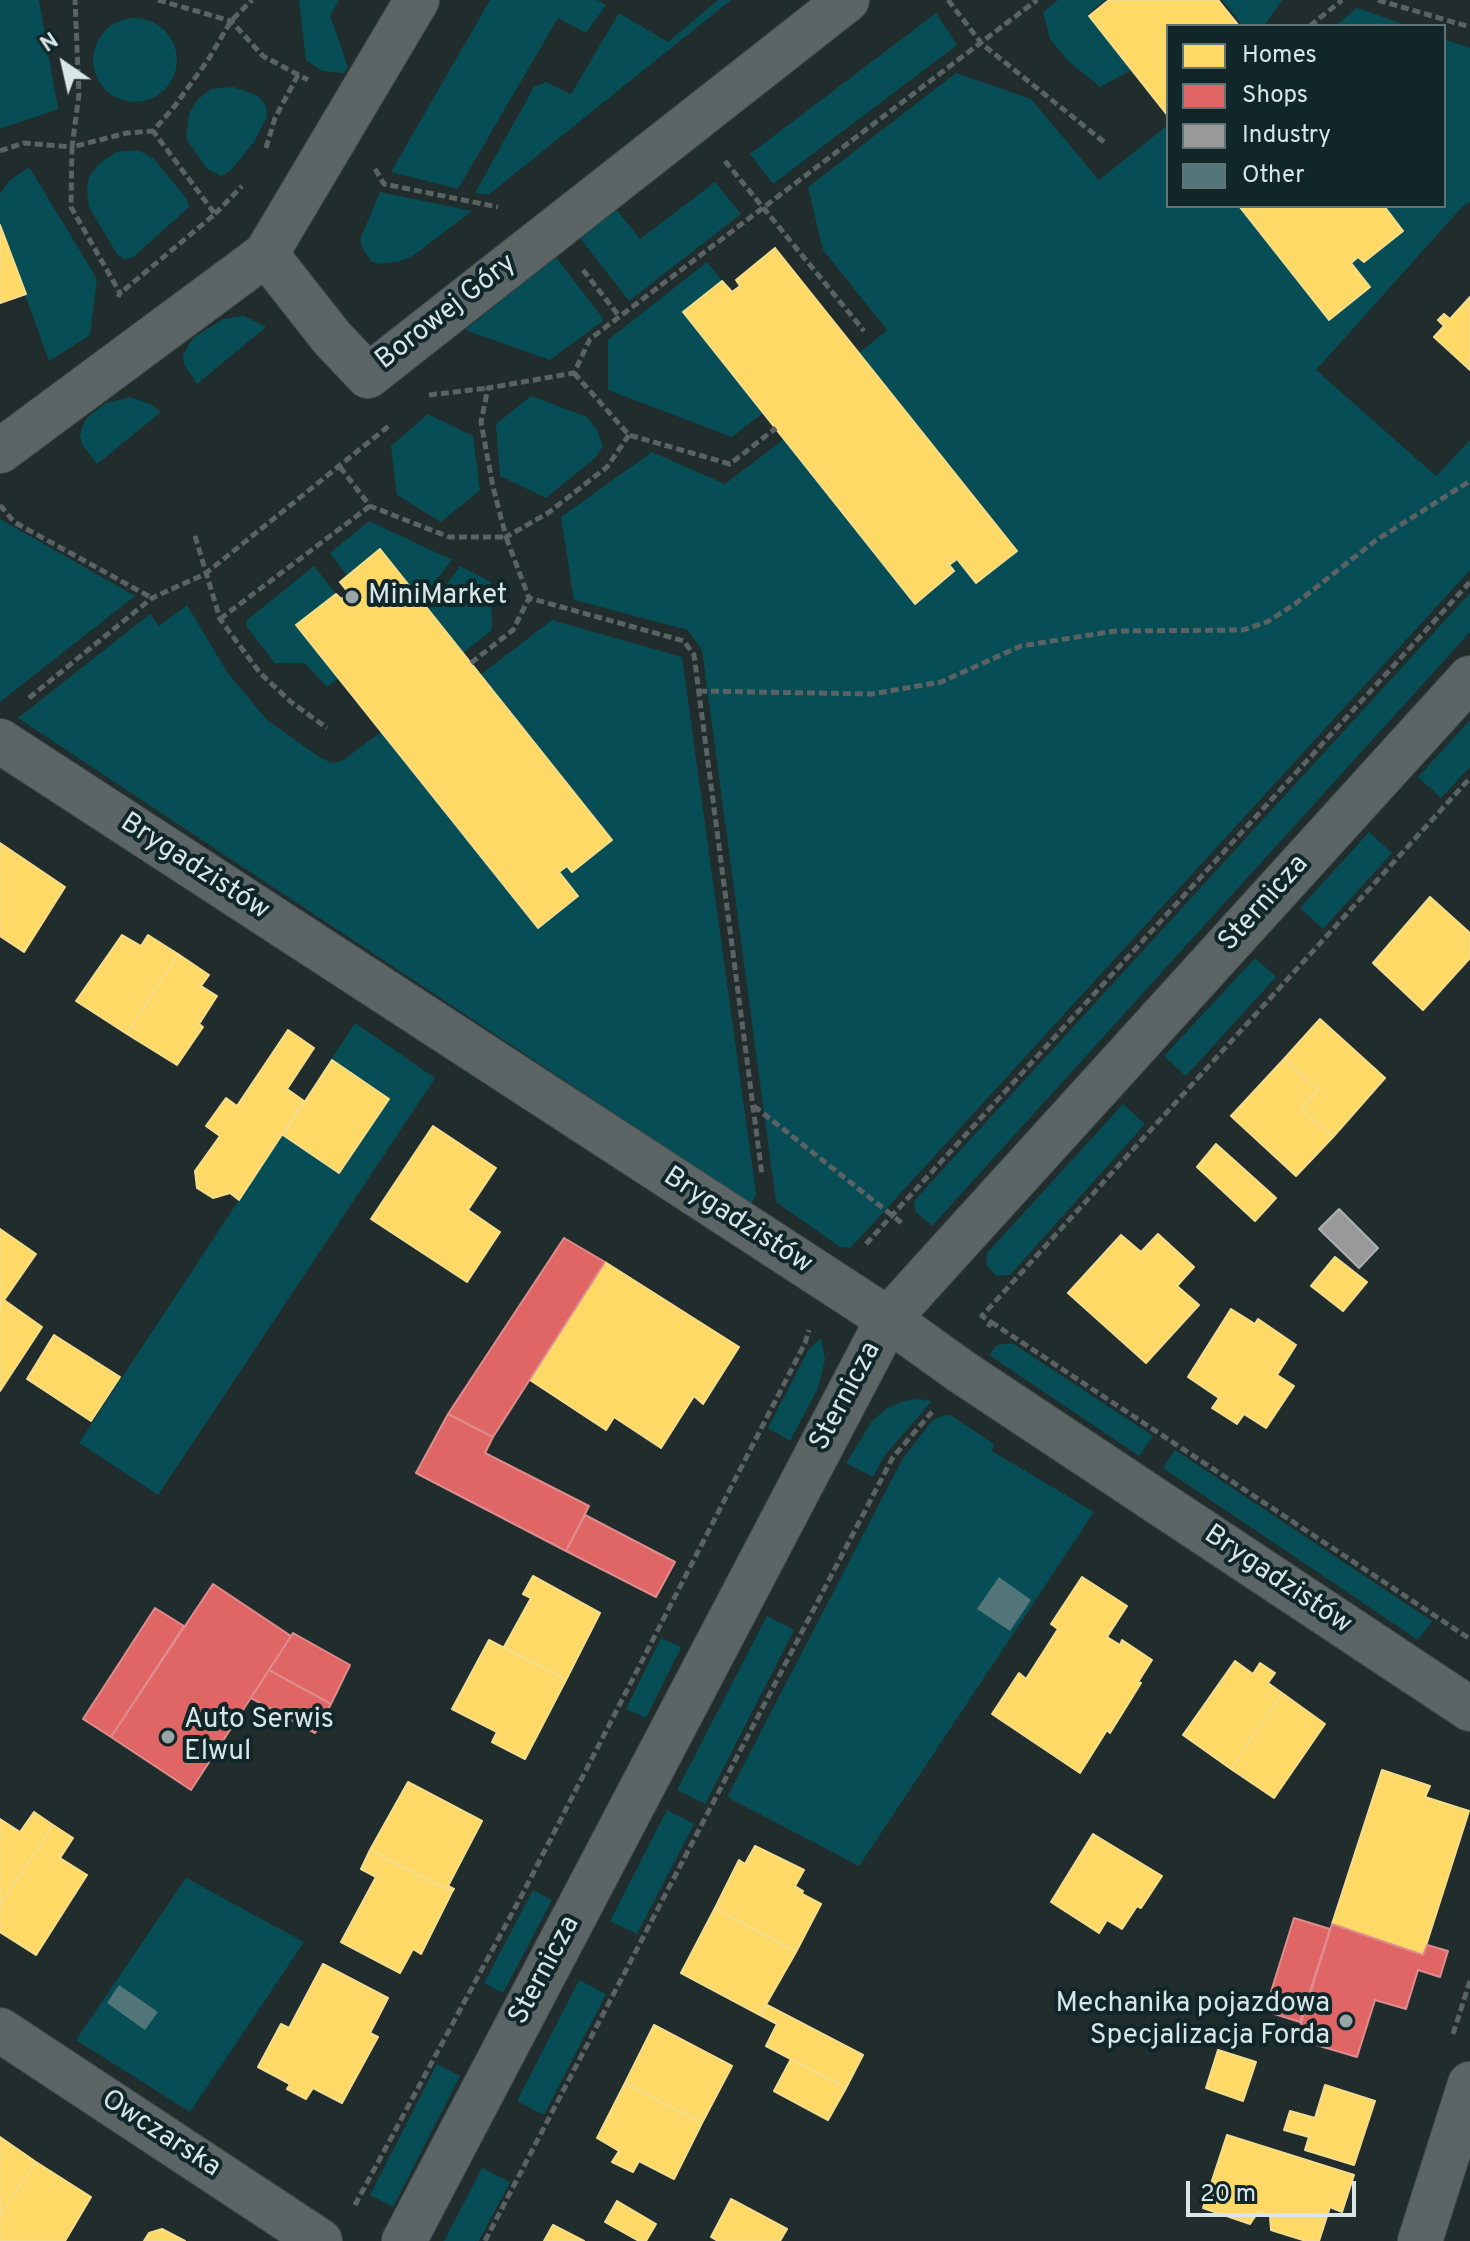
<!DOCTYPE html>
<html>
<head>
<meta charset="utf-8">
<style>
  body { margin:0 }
  #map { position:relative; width:1470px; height:2241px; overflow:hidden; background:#212c2d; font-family:Overpass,sans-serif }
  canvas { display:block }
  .legend { position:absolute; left:1166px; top:24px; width:280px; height:184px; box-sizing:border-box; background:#112629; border:2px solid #617375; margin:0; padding:10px 14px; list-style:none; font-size:24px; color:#d9e6e8 }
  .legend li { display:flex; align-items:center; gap:16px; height:40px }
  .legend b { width:40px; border:2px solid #617375 }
  .north { position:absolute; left:24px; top:24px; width:80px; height:80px; -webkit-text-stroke:6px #112629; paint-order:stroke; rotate:326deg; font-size:22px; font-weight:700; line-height:32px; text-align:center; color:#d9e6e8 }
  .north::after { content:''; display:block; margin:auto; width:28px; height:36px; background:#d9e6e8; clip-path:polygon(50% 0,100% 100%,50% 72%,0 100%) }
  .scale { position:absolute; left:1186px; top:2181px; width:170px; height:36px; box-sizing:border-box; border:4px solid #d9e6e8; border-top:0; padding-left:10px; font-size:24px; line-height:28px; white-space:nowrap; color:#d9e6e8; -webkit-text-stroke:6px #112629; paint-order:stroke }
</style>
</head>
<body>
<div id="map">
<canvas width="1470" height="2241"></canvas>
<ul class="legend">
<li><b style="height:22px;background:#ffd966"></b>Homes</li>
<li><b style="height:22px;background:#e06666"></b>Shops</li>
<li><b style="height:22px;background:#999"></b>Industry</li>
<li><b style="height:22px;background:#527579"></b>Other</li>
</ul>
<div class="north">N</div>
<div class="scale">20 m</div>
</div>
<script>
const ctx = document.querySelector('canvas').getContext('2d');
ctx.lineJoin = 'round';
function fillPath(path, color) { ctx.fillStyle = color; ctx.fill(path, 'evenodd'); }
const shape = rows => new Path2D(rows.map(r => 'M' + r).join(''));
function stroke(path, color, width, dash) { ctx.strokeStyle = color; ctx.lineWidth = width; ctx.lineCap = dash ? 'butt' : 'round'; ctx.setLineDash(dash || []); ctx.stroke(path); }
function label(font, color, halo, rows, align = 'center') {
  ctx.font = font + ' Overpass,sans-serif'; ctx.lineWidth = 8; ctx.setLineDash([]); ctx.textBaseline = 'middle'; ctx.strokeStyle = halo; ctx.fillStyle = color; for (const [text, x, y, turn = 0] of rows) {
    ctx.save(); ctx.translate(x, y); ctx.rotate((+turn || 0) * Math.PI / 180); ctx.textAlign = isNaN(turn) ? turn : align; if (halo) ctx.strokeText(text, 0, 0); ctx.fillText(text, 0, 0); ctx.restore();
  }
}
fillPath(shape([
  [0,0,39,0,58,109,0,129],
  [299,0,339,0,330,16,348,67,344,73,322,71,306,60],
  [490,0,597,0,606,5,586,33,558,18,458,189,391,172],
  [718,0,731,0,488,195,475,193,534,87,546,82,571,94,619,13,668,42],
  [1058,0,1105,0,1088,14,1132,70,1100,87,1068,61,1050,39,1043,12],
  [1222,0,1282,0,1264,26,1243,26],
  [1357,8,1409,26,1335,26],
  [936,13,957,45,773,184,750,154],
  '93 60a42 42 0 1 1 84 0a42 42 0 1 1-84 0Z',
  [1444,39,1470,48,1470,202,1461,208,1316,370,1436,476,1470,440,1470,570,856,1242,850,1248,840,1247,776,1202,702,650,688,630,574,600,561,517,652,452,725,484,784,439,915,603,954,572,949,565,957,559,977,582,1016,551,859,353,887,330,823,250,808,187,956,73,1031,99,1099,180,1168,125,1168,206,1239,206,1351,263,1358,257,1364,262,1403,231,1384,206,1444,206],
  [233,87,257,95,266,106,267,117,254,142,230,171,221,176,207,169,186,138,189,114,197,100,211,89],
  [138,150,154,159,187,199,189,207,132,258,123,259,117,254,89,207,87,190,89,176,100,163,117,152],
  [29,167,97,279,90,335,49,361,0,225,0,194,8,182],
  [715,182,741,214,629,301,580,238,617,210,640,239],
  [380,192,472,211,414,255,401,261,379,264,372,262,364,251,360,240],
  [556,257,604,320,550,360,465,330],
  [707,262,722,281,683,312,763,413,732,437,608,390,608,340],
  [244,316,266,327,197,384,184,364,183,355,193,338,223,319],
  [531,396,587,417,597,430,603,446,595,458,546,498,500,476,496,424],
  [130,397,150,404,161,412,97,464,83,446,80,437,82,427,87,418,106,403],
  [428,414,473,436,480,490,441,522,397,495,391,446],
  [0,519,135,596,0,702],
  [369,521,452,560,420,600,380,550,347,576,330,553],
  [314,566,336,594,296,625,339,678,327,687,305,663,275,663,247,627,247,620],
  [460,566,491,582,492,630,463,653,428,610],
  [1470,593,1470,632,932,1226,916,1212,914,1201],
  [187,605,227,672,267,720,321,758,332,763,342,761,381,732,539,928,578,896,559,872,567,866,572,871,480,675,552,620,682,657,756,1194,751,1204,18,718,150,614,159,626],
  [1470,720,1470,767,1441,798,1418,777],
  [1369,832,1392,853,1323,929,1300,908],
  [1255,958,1276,977,1186,1076,1164,1056],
  [355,1023,435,1078,158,1495,79,1443],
  [1123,1104,1145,1124,1010,1275,996,1276,986,1264,987,1253],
  [821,1338,825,1360,818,1388,790,1441,768,1428,809,1349],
  [1012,1343,1153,1436,1139,1456,989,1355,997,1345],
  [919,1399,932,1401,885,1455,873,1477,846,1463,872,1421,886,1409,903,1401],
  [944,1415,950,1415,994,1444,992,1451,1094,1512,859,1866,727,1797,903,1458,932,1421],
  [1175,1450,1432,1621,1418,1640,1163,1468],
  [767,1616,794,1630,705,1804,677,1790],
  [661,1638,681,1647,646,1718,626,1709],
  [667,1810,694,1824,637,1934,610,1921],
  [186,1878,304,1942,190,2112,76,2040],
  [533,1890,552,1900,503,1993,484,1983],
  [579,1980,606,1994,544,2115,517,2101],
  [437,2064,460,2076,393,2207,370,2195],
  [482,2168,510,2182,479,2241,444,2241]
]), '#074d55');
const homes = shape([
  [1109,0,1218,0,1239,26,1168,26,1168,116,1089,16,1109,0],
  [1239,206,1384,206,1403,231,1364,262,1358,257,1351,263,1370,287,1329,320,1239,206],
  [0,225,26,294,0,303,0,225],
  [775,248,1017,551,976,583,957,559,949,565,954,571,915,604,683,312,722,281,732,292,740,286,736,280,775,248],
  [1470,297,1470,370,1434,337,1444,326,1438,320,1444,314,1450,319,1470,297],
  [380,549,612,840,572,872,567,866,559,872,578,896,538,928,296,625,336,594,341,599,349,593,340,582,380,549],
  [0,843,65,887,24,952,0,936,0,843],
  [1430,897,1470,933,1470,958,1423,1010,1373,963,1430,897],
  [122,935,141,946,148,935,178,954,127,1034,76,1001,122,935],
  [178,954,209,975,201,986,217,996,199,1024,203,1027,177,1065,127,1034,178,954],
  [1320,1019,1385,1078,1333,1137,1301,1109,1318,1090,1284,1059,1320,1019],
  [288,1030,314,1048,287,1089,304,1101,239,1200,230,1193,213,1198,197,1188,195,1171,220,1136,206,1126,226,1098,237,1106,288,1030],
  [1284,1059,1318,1090,1301,1109,1333,1137,1296,1176,1231,1116,1284,1059],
  [332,1060,389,1099,339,1173,283,1135,332,1060],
  [433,1126,496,1168,468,1210,500,1232,467,1282,371,1219,433,1126],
  [1216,1144,1276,1198,1255,1221,1197,1167,1216,1144],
  [0,1229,36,1254,0,1306,0,1229],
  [1158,1234,1194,1267,1177,1286,1199,1305,1146,1363,1068,1293,1121,1235,1141,1252,1158,1234],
  [1335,1257,1367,1282,1343,1311,1311,1286,1335,1257],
  [605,1262,739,1347,703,1404,694,1396,661,1448,614,1417,606,1430,530,1380,605,1262],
  [4,1300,42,1327,0,1391,0,1306,4,1300],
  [1231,1309,1255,1324,1258,1319,1296,1345,1277,1375,1294,1386,1266,1428,1244,1414,1237,1424,1212,1408,1219,1398,1188,1377,1231,1309],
  [54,1335,120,1377,91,1421,27,1379,54,1335],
  [533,1576,600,1613,566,1680,504,1647,531,1598,523,1594,533,1576],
  [1082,1577,1127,1606,1107,1637,1120,1645,1122,1640,1152,1660,1138,1682,1141,1683,1110,1733,1107,1730,1080,1773,992,1714,1019,1673,1026,1679,1058,1629,1051,1624,1082,1577],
  [489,1640,566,1680,525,1759,492,1742,497,1732,452,1709,489,1640],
  [1235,1661,1253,1674,1260,1663,1275,1673,1268,1683,1282,1693,1231,1769,1183,1735,1235,1661],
  [1282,1693,1325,1724,1274,1798,1231,1769,1282,1693],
  [1382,1770,1430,1786,1425,1797,1469,1811,1423,1955,1332,1924,1382,1770],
  [408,1782,482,1821,448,1886,454,1889,452,1892,370,1850,408,1782],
  [34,1812,53,1825,0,1905,0,1819,20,1832,34,1812],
  [53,1825,73,1838,60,1858,87,1875,36,1955,0,1932,0,1905,53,1825],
  [1093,1834,1162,1876,1141,1908,1137,1906,1122,1929,1107,1920,1099,1933,1051,1902,1093,1834],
  [755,1846,804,1870,795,1886,803,1891,802,1894,821,1904,796,1952,715,1908,739,1860,745,1864,755,1846],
  [370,1850,452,1892,421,1954,413,1949,400,1973,341,1942,376,1877,361,1869,370,1850],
  [715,1908,796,1952,760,2015,681,1973,715,1908],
  [323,1964,388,1998,370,2033,378,2037,342,2103,313,2088,306,2099,287,2089,290,2084,258,2067,281,2024,289,2028,323,1964],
  [767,2005,863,2055,846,2088,766,2046,777,2024,760,2015,767,2005],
  [654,2025,732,2066,702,2123,625,2083,654,2025],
  [1218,2050,1256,2062,1243,2101,1206,2088,1218,2050],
  [791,2059,846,2088,828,2120,774,2091,791,2059],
  [625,2083,702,2123,674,2179,639,2161,633,2172,612,2162,619,2151,597,2138,625,2083],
  [1325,2085,1375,2101,1354,2165,1305,2150,1309,2137,1284,2130,1290,2111,1315,2118,1325,2085],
  [1227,2135,1354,2175,1342,2212,1330,2207,1319,2241,1306,2241,1271,2230,1270,2216,1258,2212,1250,2224,1203,2208,1227,2135],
  [0,2137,36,2162,0,2215,0,2137],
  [36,2162,91,2197,65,2241,0,2241,0,2215,36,2162],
  [731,2199,787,2229,780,2241,718,2241,711,2237,731,2199],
  [617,2201,656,2224,646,2241,639,2241,605,2222,617,2201],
  [553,2225,584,2241,544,2241,553,2225],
  [162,2229,185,2241,144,2241,149,2233,162,2229]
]);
fillPath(homes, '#ffd966');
stroke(homes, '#f4dd8d', 2);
const shops = shape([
  [564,1238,605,1262,493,1437,448,1414,564,1238],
  [448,1414,493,1437,485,1453,589,1506,566,1551,416,1473,448,1414],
  [585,1515,675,1562,656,1597,566,1551,585,1515],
  [213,1584,291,1636,191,1790,111,1737,213,1584],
  [155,1608,184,1626,111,1737,83,1719,155,1608],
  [293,1633,350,1665,331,1704,269,1670,293,1633],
  [269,1670,331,1704,315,1733,251,1698,269,1670],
  [1294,1918,1330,1929,1300,2022,1265,2011,1294,1918],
  [1332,1924,1423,1955,1427,1945,1448,1951,1440,1977,1418,1970,1406,2009,1375,2000,1357,2057,1296,2039,1332,1924]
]);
fillPath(shops, '#e06666');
stroke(shops, '#de8c8d', 2);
const industry = shape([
  [1339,1209,1378,1248,1359,1268,1319,1229,1339,1209]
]);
fillPath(industry, '#999');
stroke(industry, '#acb0b1', 2);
fillPath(shape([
  [999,1577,1031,1600,1010,1631,977,1609],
  [119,1985,158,2012,145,2030,107,2003]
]), '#527579');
const minor = shape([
  [266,254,332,338,368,376,847,0],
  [0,451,266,254,417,0],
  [0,741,888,1319,962,1372,1470,1709],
  [0,2030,320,2241],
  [404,2241,888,1319,1470,678],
  [1420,2241,1470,2084]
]);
stroke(minor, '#404a4b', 46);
stroke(shape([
  [158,0,231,21,263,56,308,80],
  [948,0,982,44,1104,142],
  [1378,0,1470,27],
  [1310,26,1342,0],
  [266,148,275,118,298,75],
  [0,151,24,143,72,147,79,94,75,0],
  [725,161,864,331],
  [375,169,384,184,498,207],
  [215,214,242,186],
  [583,270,619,316],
  [124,290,215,214,153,131],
  [118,297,120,293,71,207,72,147,127,133,153,131,174,107,208,60,231,21,252,0],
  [574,373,629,435,730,464,776,428],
  [429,395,488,388],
  [629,435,607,467,548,513,506,537,493,487,481,422,488,388,574,373,590,339,1037,0],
  [340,467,370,506,449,537,506,537,529,598,684,641,694,655,762,1175],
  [0,505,14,522,152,598],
  [195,536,220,619,260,673,291,702,327,728],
  [220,619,370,506],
  [471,663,513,630,529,598],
  [699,691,872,694,941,682,1021,646,1115,631,1243,630,1267,622,1295,604,1375,541,1470,481],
  [29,698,152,598,205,574,390,425],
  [754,1106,903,1224],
  [866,1244,1470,582],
  [991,1322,1470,1639],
  [988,1327,991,1322,982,1316,1470,778],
  [1453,2034,1470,1981],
  [355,2205,524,1891,805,1343,809,1330],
  [485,2241,893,1457,932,1412]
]), '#5a6263', 5, [8, 4]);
stroke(minor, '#5c6566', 44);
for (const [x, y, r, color] of [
  [352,597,8,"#99a5a7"],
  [168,1737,8,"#99a5a7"],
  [1346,2021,8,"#99a5a7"]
]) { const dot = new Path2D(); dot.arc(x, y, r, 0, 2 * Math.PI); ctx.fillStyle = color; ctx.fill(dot); stroke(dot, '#112629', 3); }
label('28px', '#d9e6e8', '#112629', [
  ["Borowej Góry",447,313,-38],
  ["Brygadzistów",194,868,33],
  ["Sternicza",1265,904,-48],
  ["Brygadzistów",737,1222,33],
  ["Sternicza",847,1397,-62],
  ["Brygadzistów",1277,1581,34],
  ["Sternicza",546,1971,-62],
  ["Owczarska",160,2135,33]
]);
label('28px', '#d9e6e8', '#112629', [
  ["MiniMarket",368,597],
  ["Auto Serwis",184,1721],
  ["Elwul",184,1753],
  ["Mechanika pojazdowa",1330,2005,"right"],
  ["Specjalizacja Forda",1330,2037,"right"]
], 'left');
</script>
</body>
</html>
